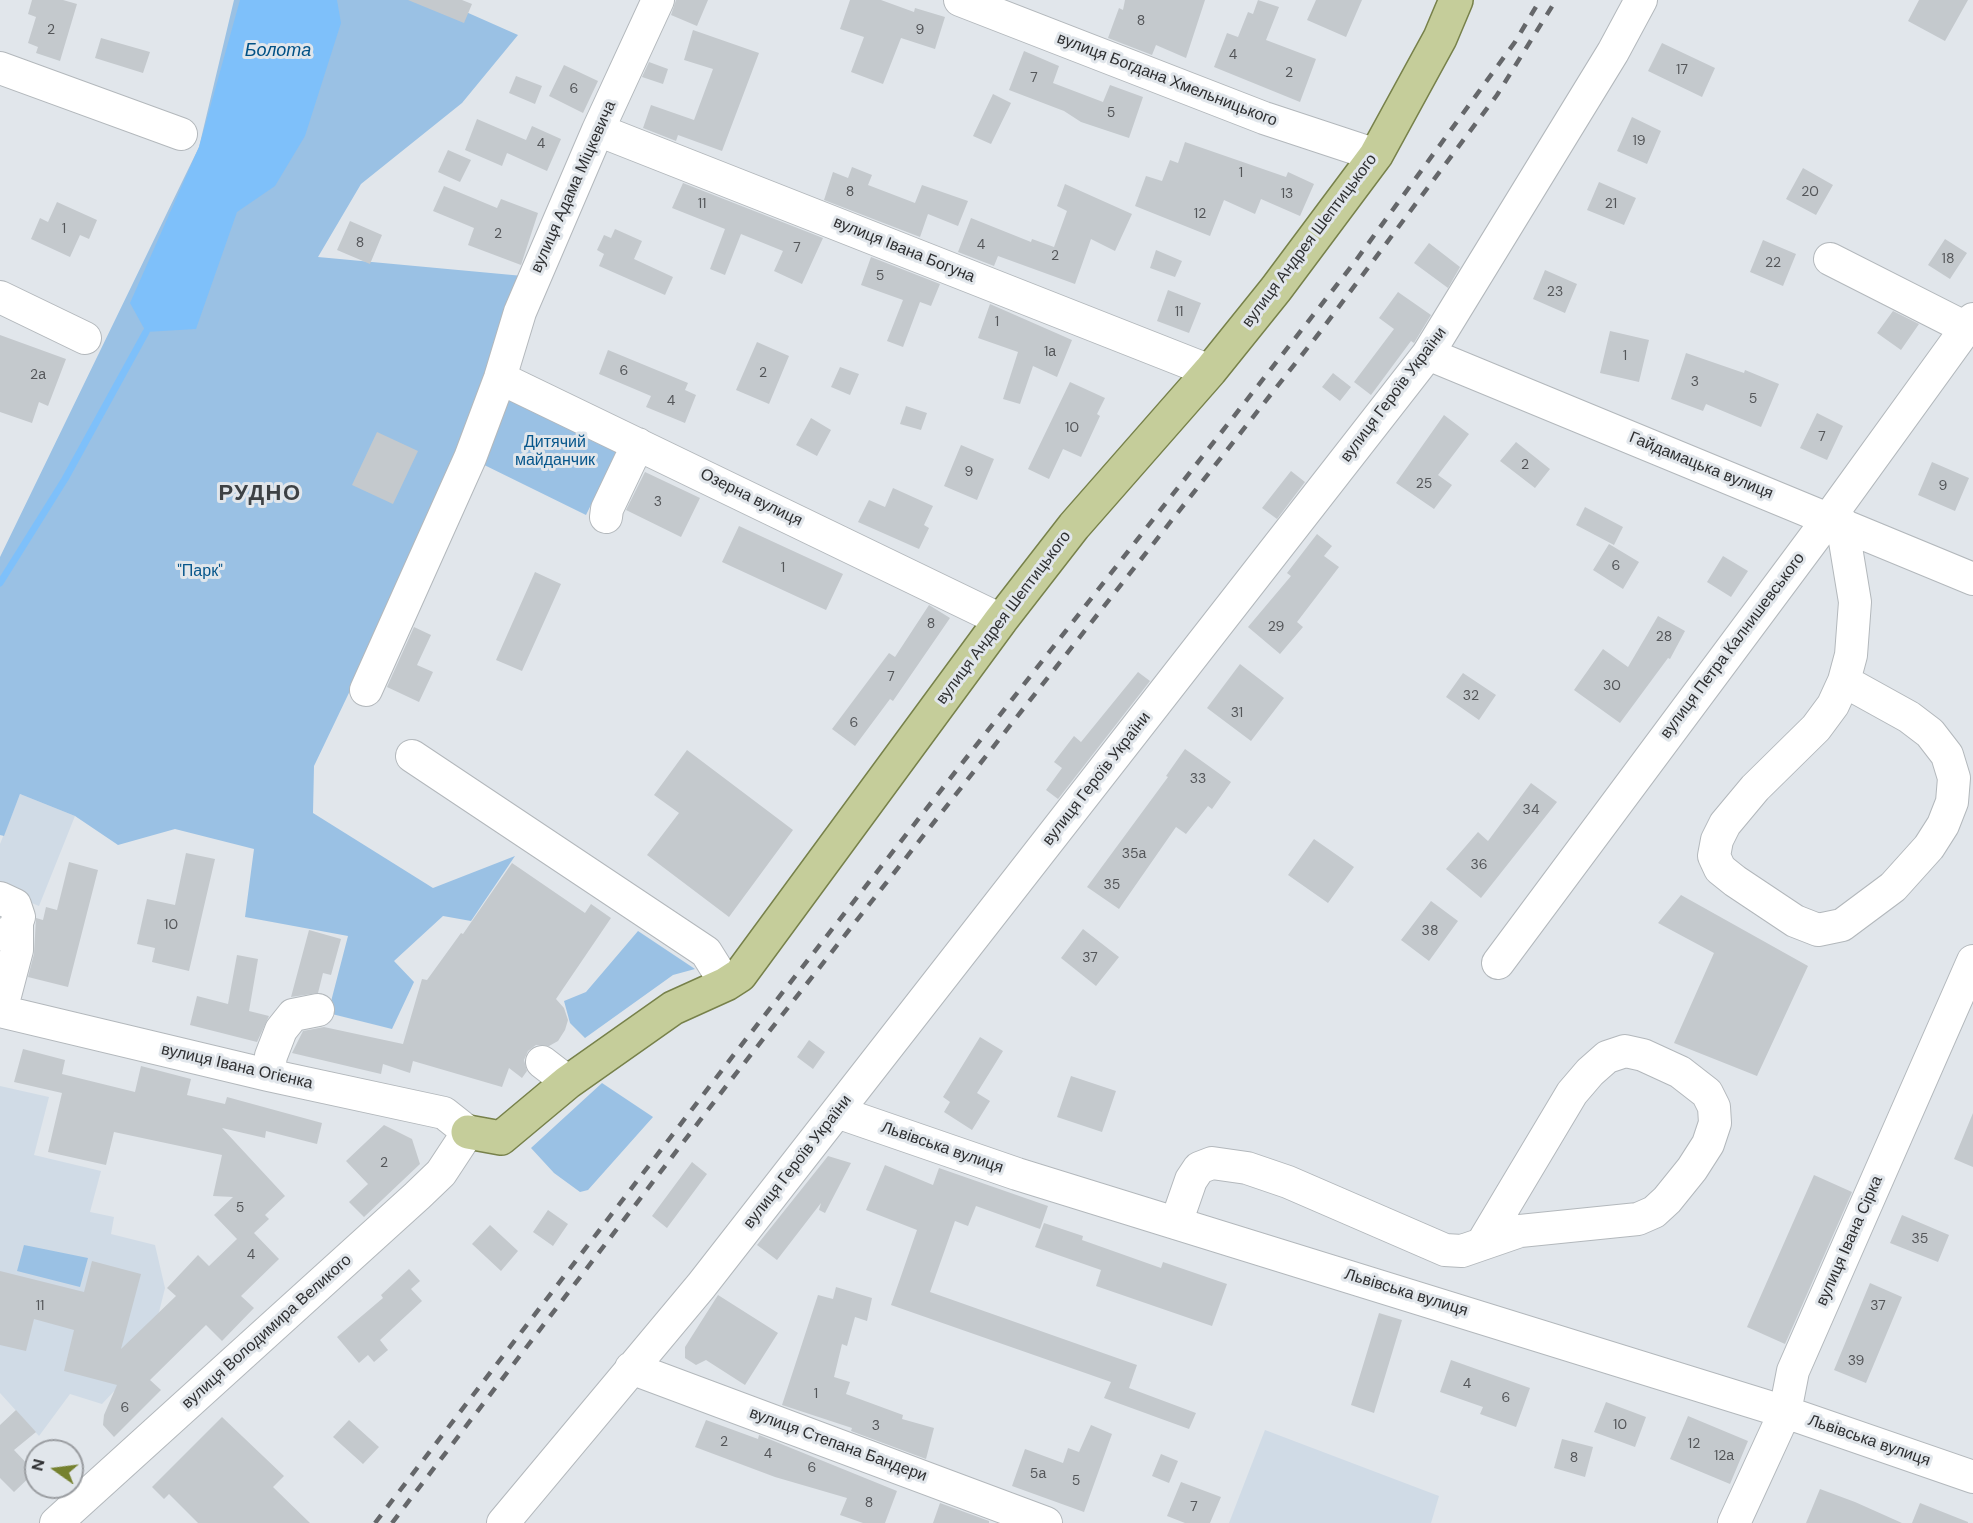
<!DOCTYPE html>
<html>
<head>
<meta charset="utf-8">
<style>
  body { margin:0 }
  #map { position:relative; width:1973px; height:1523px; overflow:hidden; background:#e1e6eb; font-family:"DM Sans",sans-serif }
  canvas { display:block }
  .north { position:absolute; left:24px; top:1439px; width:60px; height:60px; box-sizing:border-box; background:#e1e6eb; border:2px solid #9a9da1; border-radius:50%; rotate:284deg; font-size:16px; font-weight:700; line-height:24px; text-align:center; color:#2f3032 }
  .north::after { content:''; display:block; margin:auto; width:21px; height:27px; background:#75812f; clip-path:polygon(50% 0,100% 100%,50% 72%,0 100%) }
</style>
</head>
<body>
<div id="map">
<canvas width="1973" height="1523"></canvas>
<div class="north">N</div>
</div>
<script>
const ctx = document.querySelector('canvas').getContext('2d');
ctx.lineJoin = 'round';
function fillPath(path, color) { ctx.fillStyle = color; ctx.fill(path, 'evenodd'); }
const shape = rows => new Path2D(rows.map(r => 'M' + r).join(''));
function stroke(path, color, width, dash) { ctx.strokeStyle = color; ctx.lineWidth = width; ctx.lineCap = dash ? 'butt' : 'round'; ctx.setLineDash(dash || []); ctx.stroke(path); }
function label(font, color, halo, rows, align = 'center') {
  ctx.font = font + ' "DM Sans",sans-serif'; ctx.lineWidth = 6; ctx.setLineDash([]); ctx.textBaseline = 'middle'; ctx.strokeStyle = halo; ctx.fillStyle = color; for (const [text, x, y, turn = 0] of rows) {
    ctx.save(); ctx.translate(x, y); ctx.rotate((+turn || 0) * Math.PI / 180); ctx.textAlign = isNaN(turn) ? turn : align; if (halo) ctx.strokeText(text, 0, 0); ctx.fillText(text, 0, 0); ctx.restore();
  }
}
fillPath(shape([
  [20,794,75,816,39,906,0,890,0,844],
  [0,1086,49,1097,34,1155,101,1171,90,1212,114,1217,111,1234,155,1245,165,1288,159,1312,137,1367,102,1404,70,1394,39,1436,0,1393],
  [1265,1430,1439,1496,1431,1523,1229,1523]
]), '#d0dbe6');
fillPath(shape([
  [234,0,439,0,518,35,462,103,361,184,318,257,523,276,445,492,314,766,313,813,433,888,515,856,471,921,443,916,394,961,414,982,392,1029,328,1013,348,936,245,917,254,849,175,829,118,845,75,816,20,794,4,836,0,835,0,557,199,147],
  [500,378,624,437,586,515,470,458],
  [638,931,695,969,673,975,585,1038,570,1023,564,1001,586,992],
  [602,1083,653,1117,588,1190,580,1192,554,1173,531,1148],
  [24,1245,88,1258,80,1287,17,1271]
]), '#9ac1e4');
fillPath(shape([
  [240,0,337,0,341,23,305,136,275,186,237,212,196,329,146,332,130,303,199,147]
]), '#7ec0fa');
stroke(shape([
  [0,583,65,479,146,332]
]), '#7ec0fa', 7);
fillPath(shape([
  [32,0,63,0,77,4,60,61,36,53,38,47,28,43,36,17,28,14],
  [408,0,462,0,472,4,464,23],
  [676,0,708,0,697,26,671,15],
  [850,0,881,0,914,12,915,8,945,17,935,49,901,38,883,84,851,72,864,37,840,29],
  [1125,0,1205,0,1186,58,1156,45,1152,55,1108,38,1119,8,1123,10],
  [1258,0,1279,7,1266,40,1316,59,1300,102,1214,67,1227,33,1238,37,1248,12,1253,14],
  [1316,0,1362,0,1346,37,1307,20],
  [1919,0,1968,0,1945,41,1908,21],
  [693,30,759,53,722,151,678,135,676,141,643,128,651,105,694,120,713,69,684,60],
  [101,38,150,52,143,73,95,58],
  [1662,43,1715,68,1702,97,1648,71],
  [1024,51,1059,66,1053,83,1103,102,1110,85,1143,97,1129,138,1081,122,1064,111,1009,90],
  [649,62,668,69,663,84,642,77],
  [564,65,598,81,583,113,549,96],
  [516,76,542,86,535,104,509,93],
  [993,94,1011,103,991,144,973,136],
  [1632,117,1661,131,1647,164,1617,151],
  [477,119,526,140,532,126,561,139,547,171,507,153,502,166,465,150],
  [1185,142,1286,177,1288,172,1314,184,1300,216,1261,199,1255,214,1224,200,1210,236,1135,206,1146,176,1162,181,1170,160,1178,163],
  [448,150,471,160,460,182,438,172],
  [852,167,872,175,868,185,915,203,922,185,968,201,958,226,928,214,920,237,824,200,833,172,848,178],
  [1803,168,1833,185,1816,215,1786,199],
  [1599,182,1636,198,1624,225,1587,210],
  [683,183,823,238,802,284,774,271,783,251,741,234,725,275,710,269,725,229,672,208],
  [1065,184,1132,214,1115,251,1091,239,1075,284,998,256,994,266,958,252,971,218,1031,242,1032,239,1054,247,1067,211,1057,206],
  [444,186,497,208,501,199,538,213,521,265,468,245,474,228,433,211],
  [57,202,97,220,89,239,80,235,70,257,31,239,40,218,48,222],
  [350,221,382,235,370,264,337,250],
  [615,229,642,241,634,259,673,277,665,295,599,266,604,254,597,250,604,235,611,238],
  [1945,239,1967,253,1950,279,1928,265],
  [1763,240,1796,254,1783,286,1750,272],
  [1429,243,1460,267,1448,288,1414,263],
  [1156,250,1182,261,1175,277,1150,268],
  [871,257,940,284,931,306,920,302,903,347,887,341,903,300,861,285],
  [1545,270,1577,284,1565,313,1533,299],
  [1168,290,1201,303,1189,333,1157,321],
  [1398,292,1431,315,1414,343,1411,341,1371,395,1354,382,1394,329,1379,318],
  [990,304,1072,340,1057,377,1033,366,1020,404,1003,399,1018,352,978,338],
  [1893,311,1919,324,1901,350,1877,333],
  [1610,331,1649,340,1639,382,1600,373],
  [0,335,66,359,48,406,39,402,32,423,0,412],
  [757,342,789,356,769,404,736,390],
  [608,350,688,383,685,390,696,395,685,423,646,407,651,396,599,374],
  [1686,353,1744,373,1745,370,1779,384,1761,427,1706,404,1703,411,1671,399],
  [840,367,859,374,850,395,831,387],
  [1333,373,1351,387,1340,401,1322,387],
  [1070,382,1105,398,1097,414,1100,416,1081,457,1063,449,1049,479,1028,469],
  [906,406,927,413,921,430,900,424],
  [1817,413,1843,426,1827,460,1800,448],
  [1444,415,1469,434,1438,475,1452,485,1434,509,1396,483],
  [811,418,831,430,817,456,796,445],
  [377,432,418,451,393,504,352,485],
  [1516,442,1550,469,1535,488,1500,461],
  [961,445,994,459,977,500,944,486],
  [1932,462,1969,478,1955,511,1918,495],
  [1291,471,1305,482,1277,519,1262,508],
  [645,472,700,498,681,537,626,510],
  [893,488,933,506,924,525,929,528,919,549,858,522,869,500,885,507],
  [1585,507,1623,527,1614,545,1576,525],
  [739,526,843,574,826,610,722,562],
  [1317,534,1332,546,1324,556,1339,567,1297,622,1303,627,1280,654,1248,627,1291,576,1287,573],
  [1609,544,1639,562,1623,589,1593,570],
  [1723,556,1748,571,1731,597,1707,582],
  [535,572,561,584,522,671,496,660],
  [929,605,950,618,893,701,890,699,855,746,832,729,889,653,895,657],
  [1658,616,1685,631,1670,659,1668,658,1620,723,1574,690,1603,649,1628,667],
  [414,627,431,635,417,665,433,672,419,702,387,687],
  [1240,664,1284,698,1251,741,1207,708],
  [1138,672,1150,681,1058,799,1046,790,1062,768,1054,762,1074,736,1081,742],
  [1463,673,1496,695,1479,720,1446,697],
  [1185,749,1231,782,1212,809,1208,806,1186,834,1176,827,1119,909,1087,887,1168,777,1166,776],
  [687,750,793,830,729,917,647,855,679,813,654,795],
  [1531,783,1557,802,1481,898,1446,869,1478,832,1488,841],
  [1314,839,1354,867,1328,903,1288,875],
  [186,853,215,859,189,971,152,962,155,948,137,944,147,899,175,905],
  [69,862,98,870,68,987,28,977,34,954,36,918,43,920,46,907,57,910],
  [512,863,585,913,591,904,611,918,556,999,564,1008,568,1020,565,1030,558,1041,549,1046,536,1045,528,1051,524,1060,527,1071,522,1078,509,1068,502,1087,413,1061,410,1073,383,1064,381,1074,292,1053,303,1031,324,1027,403,1044,422,979,427,980,461,933,463,934],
  [1681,895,1808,966,1757,1076,1674,1043,1714,953,1658,923],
  [1431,901,1458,921,1429,961,1401,940],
  [1083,929,1119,957,1096,986,1061,958],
  [309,930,341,939,331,975,323,973,318,993,291,997],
  [237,955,258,959,249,1011,269,1016,257,1042,190,1025,197,996,228,1004],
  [980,1037,1003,1051,977,1093,990,1101,972,1130,944,1112,950,1102,943,1097],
  [809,1040,825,1052,813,1069,797,1057],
  [23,1049,65,1060,62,1074,135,1092,141,1066,191,1079,187,1095,225,1104,227,1097,322,1123,317,1144,266,1131,265,1138,222,1128,285,1196,265,1215,269,1219,254,1233,279,1259,241,1296,254,1308,222,1341,206,1325,150,1380,161,1390,114,1437,103,1425,104,1415,117,1385,64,1371,74,1330,34,1319,26,1351,0,1345,0,1271,84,1292,92,1261,141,1274,121,1349,176,1296,167,1288,198,1255,209,1266,237,1239,214,1215,233,1197,213,1196,222,1155,114,1132,106,1165,48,1152,62,1093,14,1082],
  [1071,1076,1116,1091,1102,1132,1057,1117],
  [1973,1113,1973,1167,1954,1159],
  [384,1125,412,1139,420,1164,364,1217,349,1202,368,1184,346,1161],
  [828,1156,851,1163,825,1213,819,1210,821,1203,777,1260,757,1245],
  [692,1162,707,1174,667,1228,652,1216],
  [885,1165,933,1185,939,1168,1048,1206,1040,1229,976,1206,968,1226,955,1221,930,1292,1137,1365,1129,1388,1196,1413,1189,1429,1104,1398,1111,1382,891,1305,917,1230,866,1210],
  [1814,1175,1852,1192,1785,1344,1747,1327],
  [548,1210,568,1224,553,1246,533,1232],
  [1902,1215,1949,1235,1938,1262,1890,1243],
  [1044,1223,1083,1236,1082,1240,1161,1268,1163,1262,1227,1284,1212,1326,1096,1286,1101,1270,1035,1247],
  [490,1225,518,1251,501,1271,472,1244],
  [409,1269,420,1281,411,1289,422,1301,380,1340,388,1350,374,1362,368,1355,359,1363,337,1337,383,1298,381,1295],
  [1870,1283,1902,1297,1866,1383,1834,1370],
  [836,1287,872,1298,867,1321,855,1317,847,1346,842,1344,834,1377,850,1382,846,1394,903,1415,902,1419,934,1428,926,1459,851,1431,852,1428,782,1405,818,1295,833,1299],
  [718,1295,778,1333,745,1385,706,1360,696,1365,685,1358,685,1347],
  [1379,1313,1402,1320,1374,1413,1351,1405],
  [1451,1360,1530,1388,1516,1427,1480,1414,1483,1407,1440,1392],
  [1606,1402,1646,1417,1635,1447,1594,1432],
  [16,1410,36,1432,14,1450,35,1472,14,1492,0,1478,0,1425],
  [1688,1416,1748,1441,1730,1484,1670,1459],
  [222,1417,284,1476,273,1487,310,1523,198,1523,169,1494,164,1499,152,1487],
  [349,1420,379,1447,363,1464,333,1437],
  [706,1420,758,1439,759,1435,897,1491,885,1523,863,1523,840,1515,847,1498,775,1477,695,1447],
  [1091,1425,1112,1434,1084,1512,1012,1486,1025,1449,1063,1463,1068,1448,1079,1452],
  [1562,1439,1593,1447,1585,1477,1554,1468],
  [1161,1454,1178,1461,1169,1483,1152,1476],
  [1181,1482,1221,1497,1210,1523,1185,1523,1167,1516],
  [1820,1489,1855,1502,1902,1523,1806,1523],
  [940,1503,989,1521,989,1523,933,1523],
  [1920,1503,1968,1522,1968,1523,1912,1523]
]), '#c4c9cd');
const minor = shape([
  [960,0,1264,118,1376,155],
  [0,68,181,134],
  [598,130,1210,371],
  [1830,259,1966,328],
  [0,297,85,338],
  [1428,354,1973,579],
  [500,378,1001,620],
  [606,517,607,509,638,444],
  [1842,523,1855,602,1851,655,1844,681,1833,705,1816,728,1755,788,1725,824,1717,840,1714,856,1720,869,1735,881,1795,921,1818,930,1842,925,1893,887,1929,847,1943,825,1952,802,1954,778,1947,755,1930,733,1909,717,1844,681],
  [366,690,470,458,500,378,520,312,598,130,658,0],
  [412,756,706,952,726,984],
  [0,898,15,905,19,917,14,929,4,935],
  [1498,963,1829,518,1973,319],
  [0,1011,268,1075,444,1113,468,1132,441,1173,417,1196,56,1523],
  [1,1011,17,950,17,923],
  [542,1062,568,1082],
  [268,1075,271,1056,281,1030,293,1015,318,1010],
  [837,1112,1017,1174,1785,1412,1973,1477],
  [1176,1223,1191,1180,1199,1168,1212,1163,1247,1168,1288,1182,1445,1250,1462,1251,1520,1231,1638,1219,1654,1212,1667,1200,1692,1169,1708,1144,1715,1123,1714,1107,1707,1093,1680,1072,1643,1055,1625,1051,1607,1057,1590,1072,1572,1093,1483,1242],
  [631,1368,1046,1523],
  [503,1523,701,1286,1428,354,1613,52,1641,0],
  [1734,1523,1785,1412,1793,1371,1973,961]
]);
const major = shape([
  [468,1132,501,1138,568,1082,673,1008,726,984,740,975,1001,620,1074,526,1210,371,1276,289,1376,155,1440,38,1456,0]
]);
stroke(minor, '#b3b8bc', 34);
stroke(major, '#77814a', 36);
stroke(minor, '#fff', 32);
stroke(major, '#c5cd9a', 33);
stroke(shape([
  [375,1523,739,1048,1354,263,1515,42,1540,0],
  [392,1523,727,1085,1320,332,1497,95,1556,0]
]), '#65676a', 4.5, [10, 10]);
label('14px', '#545659', null, [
  ["8",1141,21],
  ["2",51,30],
  ["9",920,30],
  ["4",1233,55],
  ["17",1682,70],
  ["2",1289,73],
  ["7",1034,78],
  ["6",574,89],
  ["5",1111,113],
  ["19",1639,141],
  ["4",541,144],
  ["1",1241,173],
  ["8",850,192],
  ["20",1810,192],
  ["13",1287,194],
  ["11",702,204],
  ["21",1611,204],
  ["12",1200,214],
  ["1",64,229],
  ["2",498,234],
  ["8",360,243],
  ["4",981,245],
  ["7",797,248],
  ["2",1055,256],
  ["18",1948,259],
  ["22",1773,263],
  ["5",880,276],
  ["23",1555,292],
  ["11",1179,312],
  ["1",997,322],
  ["1а",1050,352],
  ["1",1625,356],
  ["6",624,371],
  ["2",763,373],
  ["2а",38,375],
  ["3",1695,382],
  ["5",1753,399],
  ["4",671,401],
  ["10",1072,428],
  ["7",1822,437],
  ["2",1525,465],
  ["9",969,472],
  ["25",1424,484],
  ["9",1943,486],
  ["3",658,502],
  ["6",1616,566],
  ["1",783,568],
  ["8",931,624],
  ["29",1276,627],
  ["28",1664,637],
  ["7",891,677],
  ["30",1612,686],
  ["32",1471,696],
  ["31",1237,713],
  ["6",854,723],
  ["33",1198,779],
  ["34",1531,810],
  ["35а",1134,854],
  ["36",1479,865],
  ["35",1112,885],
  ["10",171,925],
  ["38",1430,931],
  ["37",1090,958],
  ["2",384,1163],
  ["5",240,1208],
  ["35",1920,1239],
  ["4",251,1255],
  ["11",40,1306],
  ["37",1878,1306],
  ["39",1856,1361],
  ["4",1467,1384],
  ["1",816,1394],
  ["6",1506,1398],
  ["6",125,1408],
  ["10",1620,1425],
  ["3",876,1426],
  ["2",724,1442],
  ["12",1694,1444],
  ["4",768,1454],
  ["12а",1724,1456],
  ["8",1574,1458],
  ["6",812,1468],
  ["5а",1038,1474],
  ["5",1076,1481],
  ["8",869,1503],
  ["7",1194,1507]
]);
label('16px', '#2f3032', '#e1e6eb', [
  ["вулиця Богдана Хмельницького",1167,80,21],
  ["вулиця Адама Міцкевича",574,187,-66],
  ["вулиця Андрея Шептицького",1310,241,-53],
  ["вулиця Івана Богуна",904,250,22],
  ["вулиця Героїв України",1394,395,-53],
  ["Гайдамацька вулиця",1701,466,22],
  ["Озерна вулиця",751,498,26],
  ["вулиця Андрея Шептицького",1004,618,-53],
  ["вулиця Петра Калнишевського",1733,646,-53],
  ["вулиця Героїв України",1097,779,-52],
  ["вулиця Івана Огієнка",237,1067,13],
  ["Львівська вулиця",942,1148,19],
  ["вулиця Героїв України",798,1162,-52],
  ["вулиця Івана Сірка",1850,1241,-66],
  ["Львівська вулиця",1406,1293,17],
  ["вулиця Володимира Великого",267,1332,-42],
  ["Львівська вулиця",1869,1441,19],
  ["вулиця Степана Бандери",838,1445,20]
]);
label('16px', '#07568b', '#e1e6eb', [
  ["Дитячий",555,443],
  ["майданчик",555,461],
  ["\"Парк\"",200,572]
]);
label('italic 18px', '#005185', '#e1e6eb', [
  ["Болота",278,51]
]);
ctx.letterSpacing = '1.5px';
label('bold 22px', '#3d4144', '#e1e6eb', [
  ["РУДНО",260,494]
]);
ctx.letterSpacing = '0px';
</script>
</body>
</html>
